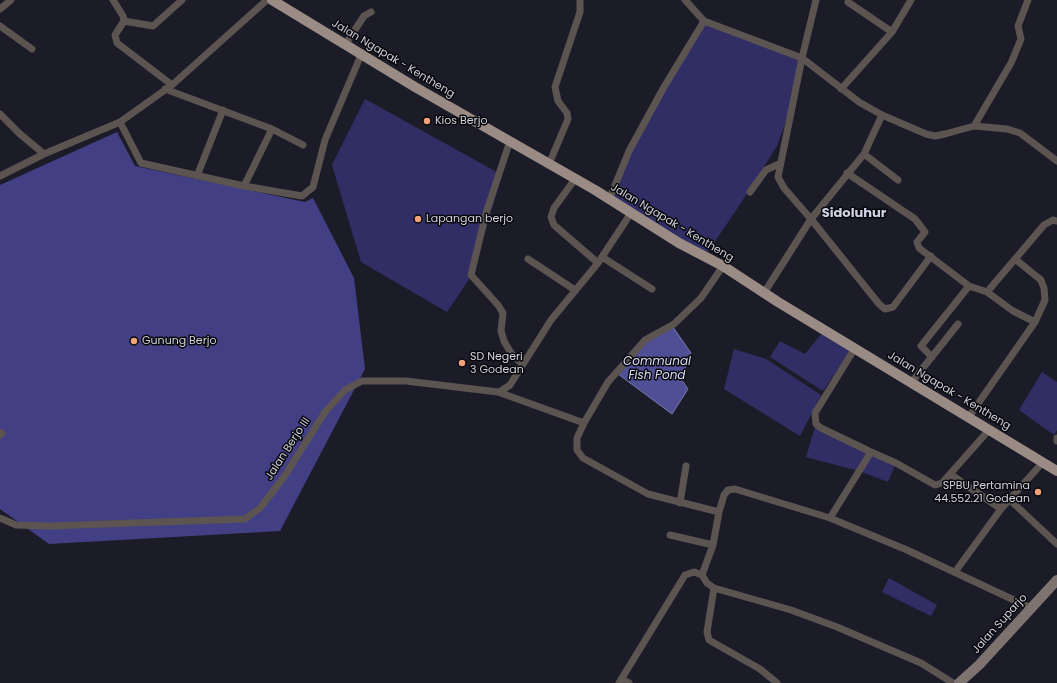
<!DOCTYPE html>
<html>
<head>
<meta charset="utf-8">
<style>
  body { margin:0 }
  canvas { display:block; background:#1b1c28 }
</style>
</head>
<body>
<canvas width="1057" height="683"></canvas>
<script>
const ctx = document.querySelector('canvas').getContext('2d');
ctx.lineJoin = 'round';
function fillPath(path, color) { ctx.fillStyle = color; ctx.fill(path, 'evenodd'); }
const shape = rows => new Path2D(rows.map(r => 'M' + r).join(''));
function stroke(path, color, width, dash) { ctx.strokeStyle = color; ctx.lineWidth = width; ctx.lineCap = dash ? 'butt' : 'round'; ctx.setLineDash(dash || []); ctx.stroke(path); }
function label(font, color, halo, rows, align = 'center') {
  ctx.font = font + ' Poppins,sans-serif'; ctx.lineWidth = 3; ctx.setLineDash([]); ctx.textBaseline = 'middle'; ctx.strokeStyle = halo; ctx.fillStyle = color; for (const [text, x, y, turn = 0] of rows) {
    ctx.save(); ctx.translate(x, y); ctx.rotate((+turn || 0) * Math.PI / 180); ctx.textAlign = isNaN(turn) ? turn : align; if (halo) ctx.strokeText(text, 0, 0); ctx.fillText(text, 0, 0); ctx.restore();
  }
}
fillPath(shape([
  [704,21,803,55,785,124,777,146,739,206,705,256,609,200,629,151],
  [365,99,502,175,472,275,447,312,361,262,332,165],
  [822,333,851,350,823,391,770,357,780,341,805,354],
  [734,349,766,359,821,395,800,436,724,389],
  [1042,372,1057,382,1057,430,1054,435,1019,410],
  [816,424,896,463,888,482,859,471,806,457],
  [889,578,937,605,931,616,882,592]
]), '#302e65');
fillPath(shape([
  [117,132,135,166,305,202,313,198,354,278,365,369,280,531,49,544,0,509,0,185]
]), '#423f84');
const water = shape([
  [673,327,691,353,681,379,688,389,672,414,618,374,646,341,673,327]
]);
fillPath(water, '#504f96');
stroke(water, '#7676aa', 1);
stroke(shape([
  [113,0,123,16,124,21,115,35,117,43,172,85],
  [685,0,704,21,802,58,859,102,882,115,926,134,935,136,945,134,974,126,1007,129,1020,133,1057,161],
  [816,0,802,58,778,177,784,188,811,219,879,304,885,309,893,307,931,256],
  [848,2,892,32],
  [0,9,11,0],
  [124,21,153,26,182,0],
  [0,26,32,49],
  [345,45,364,16,371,12],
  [165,89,272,129,303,145],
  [841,89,892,32,911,0],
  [0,114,20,134,44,154],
  [120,122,141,163,244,186,302,196,313,187,325,140,361,55],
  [974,126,1011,63,1021,39,1018,26,1028,0],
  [510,141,486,213,471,275,498,305,503,313,501,331,504,341,511,353,522,364],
  [864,154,898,180],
  [549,164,568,119,567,113,558,101,555,87,580,12,580,0],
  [847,173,915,219,925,232,917,242,919,248,969,286,987,292,1044,225,1053,220,1057,221],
  [0,176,44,154,120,122,172,85,267,0],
  [197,176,223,110],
  [575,179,554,208,551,217,554,225,598,263],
  [244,186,272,129],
  [750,192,766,170,779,164],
  [609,200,629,151,664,87,704,21],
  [602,257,652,289],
  [528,259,575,290],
  [987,292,1013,311,1035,322],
  [764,293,811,219,864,154,882,115],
  [932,357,921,346,969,286],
  [911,383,958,324],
  [498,392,501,391,510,385,551,320,598,263,631,213],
  [968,418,1035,322,1045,300,1044,288,1041,280,1015,259],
  [0,435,2,433],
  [1057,438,1057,441],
  [871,452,896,463,935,485,942,483,989,430],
  [950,474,1001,509],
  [1010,500,1057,544],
  [680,503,686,466],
  [719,512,648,494,583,458,577,450,577,438,584,423,608,382,645,340,674,324,701,298,723,266],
  [0,518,16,525,50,526,245,519,260,508,284,477,325,412,345,390,362,381,406,381,498,392,584,423],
  [830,518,907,550,1031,608],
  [670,535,713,545],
  [955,572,1001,509,1043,462],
  [702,575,707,583,714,588,791,610,837,627,921,663,953,683],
  [714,588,707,632,709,640,760,669,777,683],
  [621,679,629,683],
  [619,683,685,575,694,572,702,575,713,545,719,512,724,495,728,490,735,489,830,518,871,452,821,428,816,424,815,413,855,348]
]), '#5b5451', 7);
stroke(shape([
  [959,683,979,665,1057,580]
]), '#7e736e', 10);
stroke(shape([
  [272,0,415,87,595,190,679,243,723,266,778,302,1057,471]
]), '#9a8b84', 10);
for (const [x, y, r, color] of [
  [427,121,4,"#f0a27a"],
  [418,219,4,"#f0a27a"],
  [134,341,4,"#f0a27a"],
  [462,363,4,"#f0a27a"],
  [1038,492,4,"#f0a27a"]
]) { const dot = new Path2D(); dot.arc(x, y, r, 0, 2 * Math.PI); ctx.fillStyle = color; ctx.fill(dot); stroke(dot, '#07070c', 1.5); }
label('11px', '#d0d1da', '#07070c', [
  ["Jalan Ngapak - Kentheng",393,59,31],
  ["Jalan Ngapak - Kentheng",672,223,31],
  ["Jalan Ngapak - Kentheng",949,391,31],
  ["Jalan Berjo III",288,449,-57],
  ["Jalan Suparjo",1000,624,-48]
]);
label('11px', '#d0d1da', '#07070c', [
  ["Kios Berjo",435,121],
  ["Lapangan berjo",426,219],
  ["Gunung Berjo",142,341],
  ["SD Negeri",470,357],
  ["3 Godean",470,370],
  ["SPBU Pertamina",1030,486,"right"],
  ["44.552.21 Godean",1030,499,"right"]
], 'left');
label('italic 12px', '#dbddf2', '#07070c', [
  ["Communal",657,362],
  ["Fish Pond",657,376]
]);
label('bold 13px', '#d2d3e5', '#07070c', [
  ["Sidoluhur",854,214]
]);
</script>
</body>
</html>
